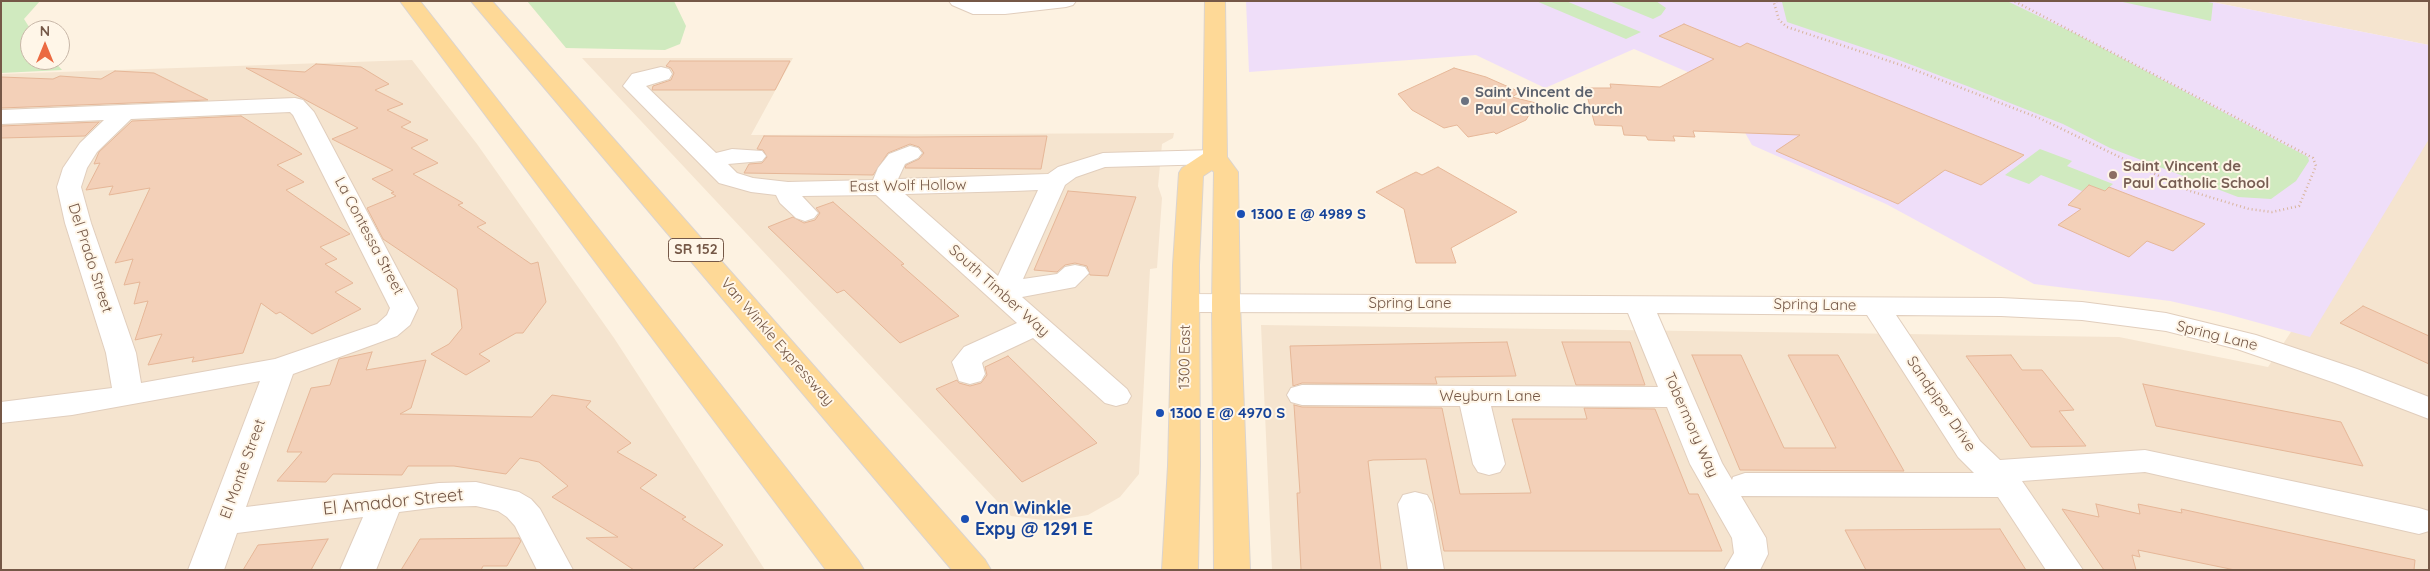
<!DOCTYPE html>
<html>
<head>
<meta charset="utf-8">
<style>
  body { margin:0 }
  #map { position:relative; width:2430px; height:571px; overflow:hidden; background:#fdf2e1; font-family:Quicksand,sans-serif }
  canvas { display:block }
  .frame { position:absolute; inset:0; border:2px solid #755847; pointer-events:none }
  .north { position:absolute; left:20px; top:20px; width:50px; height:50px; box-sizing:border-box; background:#fff6e8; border:1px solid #c8b7a8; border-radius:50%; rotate:0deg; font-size:14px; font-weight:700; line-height:20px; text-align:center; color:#755847 }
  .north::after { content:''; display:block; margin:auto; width:18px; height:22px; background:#eb6a42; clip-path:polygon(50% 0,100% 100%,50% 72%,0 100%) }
</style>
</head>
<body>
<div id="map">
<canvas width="2430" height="571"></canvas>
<div class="frame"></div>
<div class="north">N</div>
</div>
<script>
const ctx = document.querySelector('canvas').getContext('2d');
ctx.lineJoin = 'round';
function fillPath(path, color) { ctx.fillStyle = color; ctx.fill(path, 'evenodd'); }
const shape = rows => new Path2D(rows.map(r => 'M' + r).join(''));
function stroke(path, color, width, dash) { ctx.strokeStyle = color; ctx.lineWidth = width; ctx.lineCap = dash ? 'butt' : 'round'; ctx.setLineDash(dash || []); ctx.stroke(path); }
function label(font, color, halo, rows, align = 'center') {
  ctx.font = font + ' Quicksand,sans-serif'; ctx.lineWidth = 4; ctx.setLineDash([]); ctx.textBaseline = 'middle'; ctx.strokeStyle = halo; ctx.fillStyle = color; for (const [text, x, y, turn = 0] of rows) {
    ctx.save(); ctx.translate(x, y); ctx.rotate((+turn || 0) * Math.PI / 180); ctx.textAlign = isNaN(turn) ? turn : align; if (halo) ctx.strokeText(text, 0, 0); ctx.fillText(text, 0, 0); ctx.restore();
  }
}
fillPath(shape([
  [2207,1,2429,1,2429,45],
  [582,58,793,58,751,135,1174,133,1173,138,1162,144,1158,186,1162,198,1157,268,1150,269,1139,474,1120,497,1088,515,1050,521,1011,516],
  [412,60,477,144,614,338,765,570,1,570,1,74],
  [2429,121,2429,570,1272,570,1261,325,2119,337,2268,367]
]), '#f5e4cf');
fillPath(shape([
  [1246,1,2207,1,2429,45,2429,139,2310,337,2223,313,2170,301,2034,284,1886,204,1752,145,1718,85,1634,49,1545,88,1476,55,1249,72]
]), '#efdef9');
fillPath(shape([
  [1,1,40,1,24,19,31,30,30,60,53,60,62,70,1,73],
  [527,1,674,1,686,26,680,44,665,50,566,48],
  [1536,1,1566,1,1641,32,1626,39],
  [1609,1,1656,1,1666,8,1661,15,1653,19],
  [2007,1,2076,34,2308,157,2309,161,2296,181,2271,199,2238,197,2110,148,2063,124,1967,86,1891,57,1787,22,1782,2],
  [2118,1,2203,1,2213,3,2211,21],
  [2040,149,2072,161,2067,166,2113,184,2105,191,2089,185,2082,191,2041,175,2029,184,2005,175]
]), '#d0eabf');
const building = shape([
  [1684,24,1740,47,1747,43,2024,155,1981,185,1945,170,1898,204,1776,151,1800,135,1693,131,1695,137,1673,136,1675,141,1648,140,1646,136,1624,135,1622,126,1595,125,1585,88,1611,88,1610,84,1660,87,1714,59,1659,36,1684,24],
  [670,61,790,61,775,90,652,90,653,86,671,80,674,73,671,68,666,66,670,61],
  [316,64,361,67,389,84,375,90,403,104,387,110,411,122,401,127,428,140,411,148,438,163,413,174,463,203,458,205,486,223,477,227,531,264,538,262,546,302,523,333,516,333,479,354,490,361,466,375,431,354,449,344,462,328,457,289,383,239,367,208,396,196,391,193,394,192,372,179,393,170,332,139,358,128,246,68,305,72,316,64],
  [1454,68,1486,77,1520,92,1512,97,1536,103,1526,120,1496,134,1494,132,1468,137,1457,125,1444,128,1412,110,1398,94,1454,68],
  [115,71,154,73,208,100,1,108,1,77,53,79,60,76,101,79,115,71],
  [241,116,302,154,277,165,304,182,286,190,350,234,320,247,337,259,325,264,353,283,335,292,361,309,312,334,280,312,276,314,261,303,243,353,192,362,194,357,148,365,162,334,135,340,148,301,134,304,140,282,124,285,133,259,115,263,150,188,109,195,113,186,86,190,100,163,94,164,99,152,132,121,241,116],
  [99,122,85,136,1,138,1,126,99,122],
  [764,136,915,137,1047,136,1041,169,905,168,906,165,919,159,924,153,919,147,910,144,888,153,873,175,744,173,749,164,762,163,767,157,763,150,757,149,764,136],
  [1438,167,1517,212,1451,248,1456,263,1416,263,1404,209,1376,192,1416,172,1422,175,1438,167],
  [2089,185,2105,191,2109,187,2205,224,2173,251,2147,241,2129,257,2058,225,2081,209,2068,205,2089,185],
  [1068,191,1136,197,1108,276,1090,275,1087,266,1075,263,1065,265,1057,272,1034,270,1068,191],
  [833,202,904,264,901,265,959,316,900,343,844,290,837,293,768,227,793,217,804,223,815,220,820,213,816,208,833,202],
  [2363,306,2429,336,2429,364,2340,323,2363,306],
  [1507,342,1516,376,1435,377,1437,384,1302,383,1293,386,1290,346,1507,342],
  [1562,342,1630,342,1645,385,1576,385,1562,342],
  [372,352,366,370,426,360,411,408,400,414,532,417,552,395,591,401,586,407,631,443,617,452,657,475,640,488,686,517,682,519,723,545,692,570,634,570,586,538,618,537,552,497,568,486,539,462,520,458,506,474,454,466,408,466,402,475,333,474,326,482,277,481,302,452,287,452,311,388,330,385,339,359,372,352],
  [1692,355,1741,355,1784,448,1836,448,1788,355,1838,355,1904,471,1740,470,1692,355],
  [2011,355,2022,370,2042,370,2074,410,2059,411,2086,446,2031,447,1966,356,2011,355],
  [1008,356,1097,443,1022,482,936,389,957,380,959,383,970,386,981,383,987,375,985,367,1008,356],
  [2143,384,2341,422,2363,466,2156,426,2143,384],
  [1294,405,1302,407,1442,408,1460,494,1531,493,1512,419,1587,419,1584,408,1655,409,1689,494,1698,494,1722,551,1444,551,1426,459,1373,460,1368,461,1381,570,1301,570,1297,493,1300,493,1294,405],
  [2096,504,2140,514,2138,504,2182,513,2181,509,2415,560,2414,570,2235,570,2138,550,2140,557,2132,555,2136,570,2104,570,2062,509,2099,517,2096,504],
  [2000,529,2026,570,1866,570,1845,530,2000,529],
  [519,538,521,541,507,566,483,566,481,570,401,570,420,539,519,538],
  [328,539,311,570,243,570,258,545,328,539]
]);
fillPath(building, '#f3d0b8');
stroke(building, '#e6b798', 1);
const minor = shape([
  [949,1,976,2,1076,1,1073,5,1066,7,1005,14,973,14,952,5,949,1],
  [661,67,669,69,672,74,669,79,646,86,716,153,732,149,762,151,766,156,762,161,728,164,737,173,753,178,788,182,873,180,878,168,889,154,910,146,918,148,922,153,918,158,905,164,898,179,1048,174,1058,167,1103,153,1215,150,1223,152,1227,157,1223,162,1215,164,1105,167,1076,177,1065,185,1023,279,1057,274,1065,267,1075,265,1085,267,1089,273,1075,287,1022,297,1127,389,1131,396,1127,403,1116,406,1105,403,1033,338,984,361,982,363,985,374,981,381,970,384,959,381,952,362,964,347,1017,323,876,195,802,196,818,213,814,218,805,221,796,218,780,203,776,195,751,192,719,183,623,86,632,74,661,67],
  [1038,190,998,276,905,194,1014,191,1038,190],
  [295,98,303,100,314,112,418,308,410,325,397,336,293,374,246,507,439,483,476,482,519,492,531,499,540,509,573,570,537,570,515,526,507,517,498,511,476,506,439,507,399,512,376,570,340,570,363,517,237,533,224,570,188,570,260,381,72,415,1,423,1,402,112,388,106,353,65,223,57,187,63,168,80,143,104,120,1,124,1,110,295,98],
  [290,112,293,115,390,308,387,315,377,324,275,359,141,383,136,353,91,223,81,187,87,168,97,152,131,119,290,112],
  [1186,294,2001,298,2082,302,2166,313,2256,335,2357,369,2429,397,2429,419,2335,383,2237,349,2166,331,2082,320,2001,316,1896,315,1980,441,2000,460,2145,450,2419,508,2429,511,2429,531,2419,534,2145,472,2022,481,2083,570,2046,570,1998,497,1741,496,1766,538,1768,554,1760,570,1724,570,1734,553,1732,538,1690,464,1667,407,1491,406,1505,464,1500,472,1489,475,1478,472,1473,464,1460,406,1302,405,1291,402,1287,395,1291,388,1302,385,1658,387,1628,313,1186,312,1176,309,1172,303,1176,297,1186,294],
  [1657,313,1867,315,1958,457,1974,473,1745,473,1733,477,1732,480,1722,463,1657,313],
  [1415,492,1427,495,1432,504,1444,570,1408,570,1398,504,1403,495,1415,492]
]);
const major = shape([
  [400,1,420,1,858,560,864,570,826,570,400,1],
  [471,1,492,1,985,560,991,570,952,570,471,1],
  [1205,1,1225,1,1227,157,1238,172,1240,303,1250,570,1214,570,1212,303,1214,172,1212,170,1203,176,1199,265,1200,466,1198,570,1162,570,1168,466,1173,265,1179,173,1182,168,1203,154,1205,1]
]);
stroke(minor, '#e1cebd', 2);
stroke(major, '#dbd4cf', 2);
stroke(shape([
  [1777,1,1774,3,1779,20,1787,27,1907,67,2039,118,2190,191,2249,209,2272,212,2299,206,2316,166,2313,158,2014,1]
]), '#d8b49b', 2.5, [1, 3]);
fillPath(minor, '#fff');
fillPath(major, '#fed997');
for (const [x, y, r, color] of [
  [1465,101,5,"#6b7280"],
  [2113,175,5,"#8d6e63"],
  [1241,214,5,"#1a4fb4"],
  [1160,413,5,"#1a4fb4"],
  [965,519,5,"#1a4fb4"]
]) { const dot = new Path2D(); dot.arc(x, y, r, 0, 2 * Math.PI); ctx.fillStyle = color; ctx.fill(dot); stroke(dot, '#fff6e8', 2); }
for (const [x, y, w] of [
  [696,250,55]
]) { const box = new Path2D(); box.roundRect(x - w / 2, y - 11.5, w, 23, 4); ctx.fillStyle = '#fff6e8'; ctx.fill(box); stroke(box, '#755847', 1); }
label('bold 14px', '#755847', null, [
  ["SR 152",696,250]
]);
label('bold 15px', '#5b616d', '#fff6e8', [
  ["Saint Vincent de",1475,92],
  ["Paul Catholic Church",1475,109]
], 'left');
label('bold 15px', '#785e54', '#fff6e8', [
  ["Saint Vincent de",2123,166],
  ["Paul Catholic School",2123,183]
], 'left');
label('15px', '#755847', '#fff6e8', [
  ["East Wolf Hollow",908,186,-1],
  ["La Contessa Street",369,236,62],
  ["Del Prado Street",90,258,72],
  ["South Timber Way",999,291,42],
  ["Spring Lane",1410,303],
  ["Spring Lane",1815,305,1],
  ["Spring Lane",2217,336,14],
  ["Van Winkle Expressway",777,342,49],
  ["1300 East",1185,357,-89],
  ["Weyburn Lane",1490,396],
  ["Sandpiper Drive",1941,404,56],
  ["Tobermory Way",1691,425,66],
  ["El Monte Street",243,469,-70]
]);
label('bold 15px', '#164399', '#fff6e8', [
  ["1300 E @ 4989 S",1251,214],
  ["1300 E @ 4970 S",1170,413]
], 'left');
label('18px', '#755847', '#fff6e8', [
  ["El Amador Street",393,502,-6]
]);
label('bold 18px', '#164399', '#fff6e8', [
  ["Van Winkle",975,509],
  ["Expy @ 1291 E",975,530]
], 'left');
</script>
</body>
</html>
